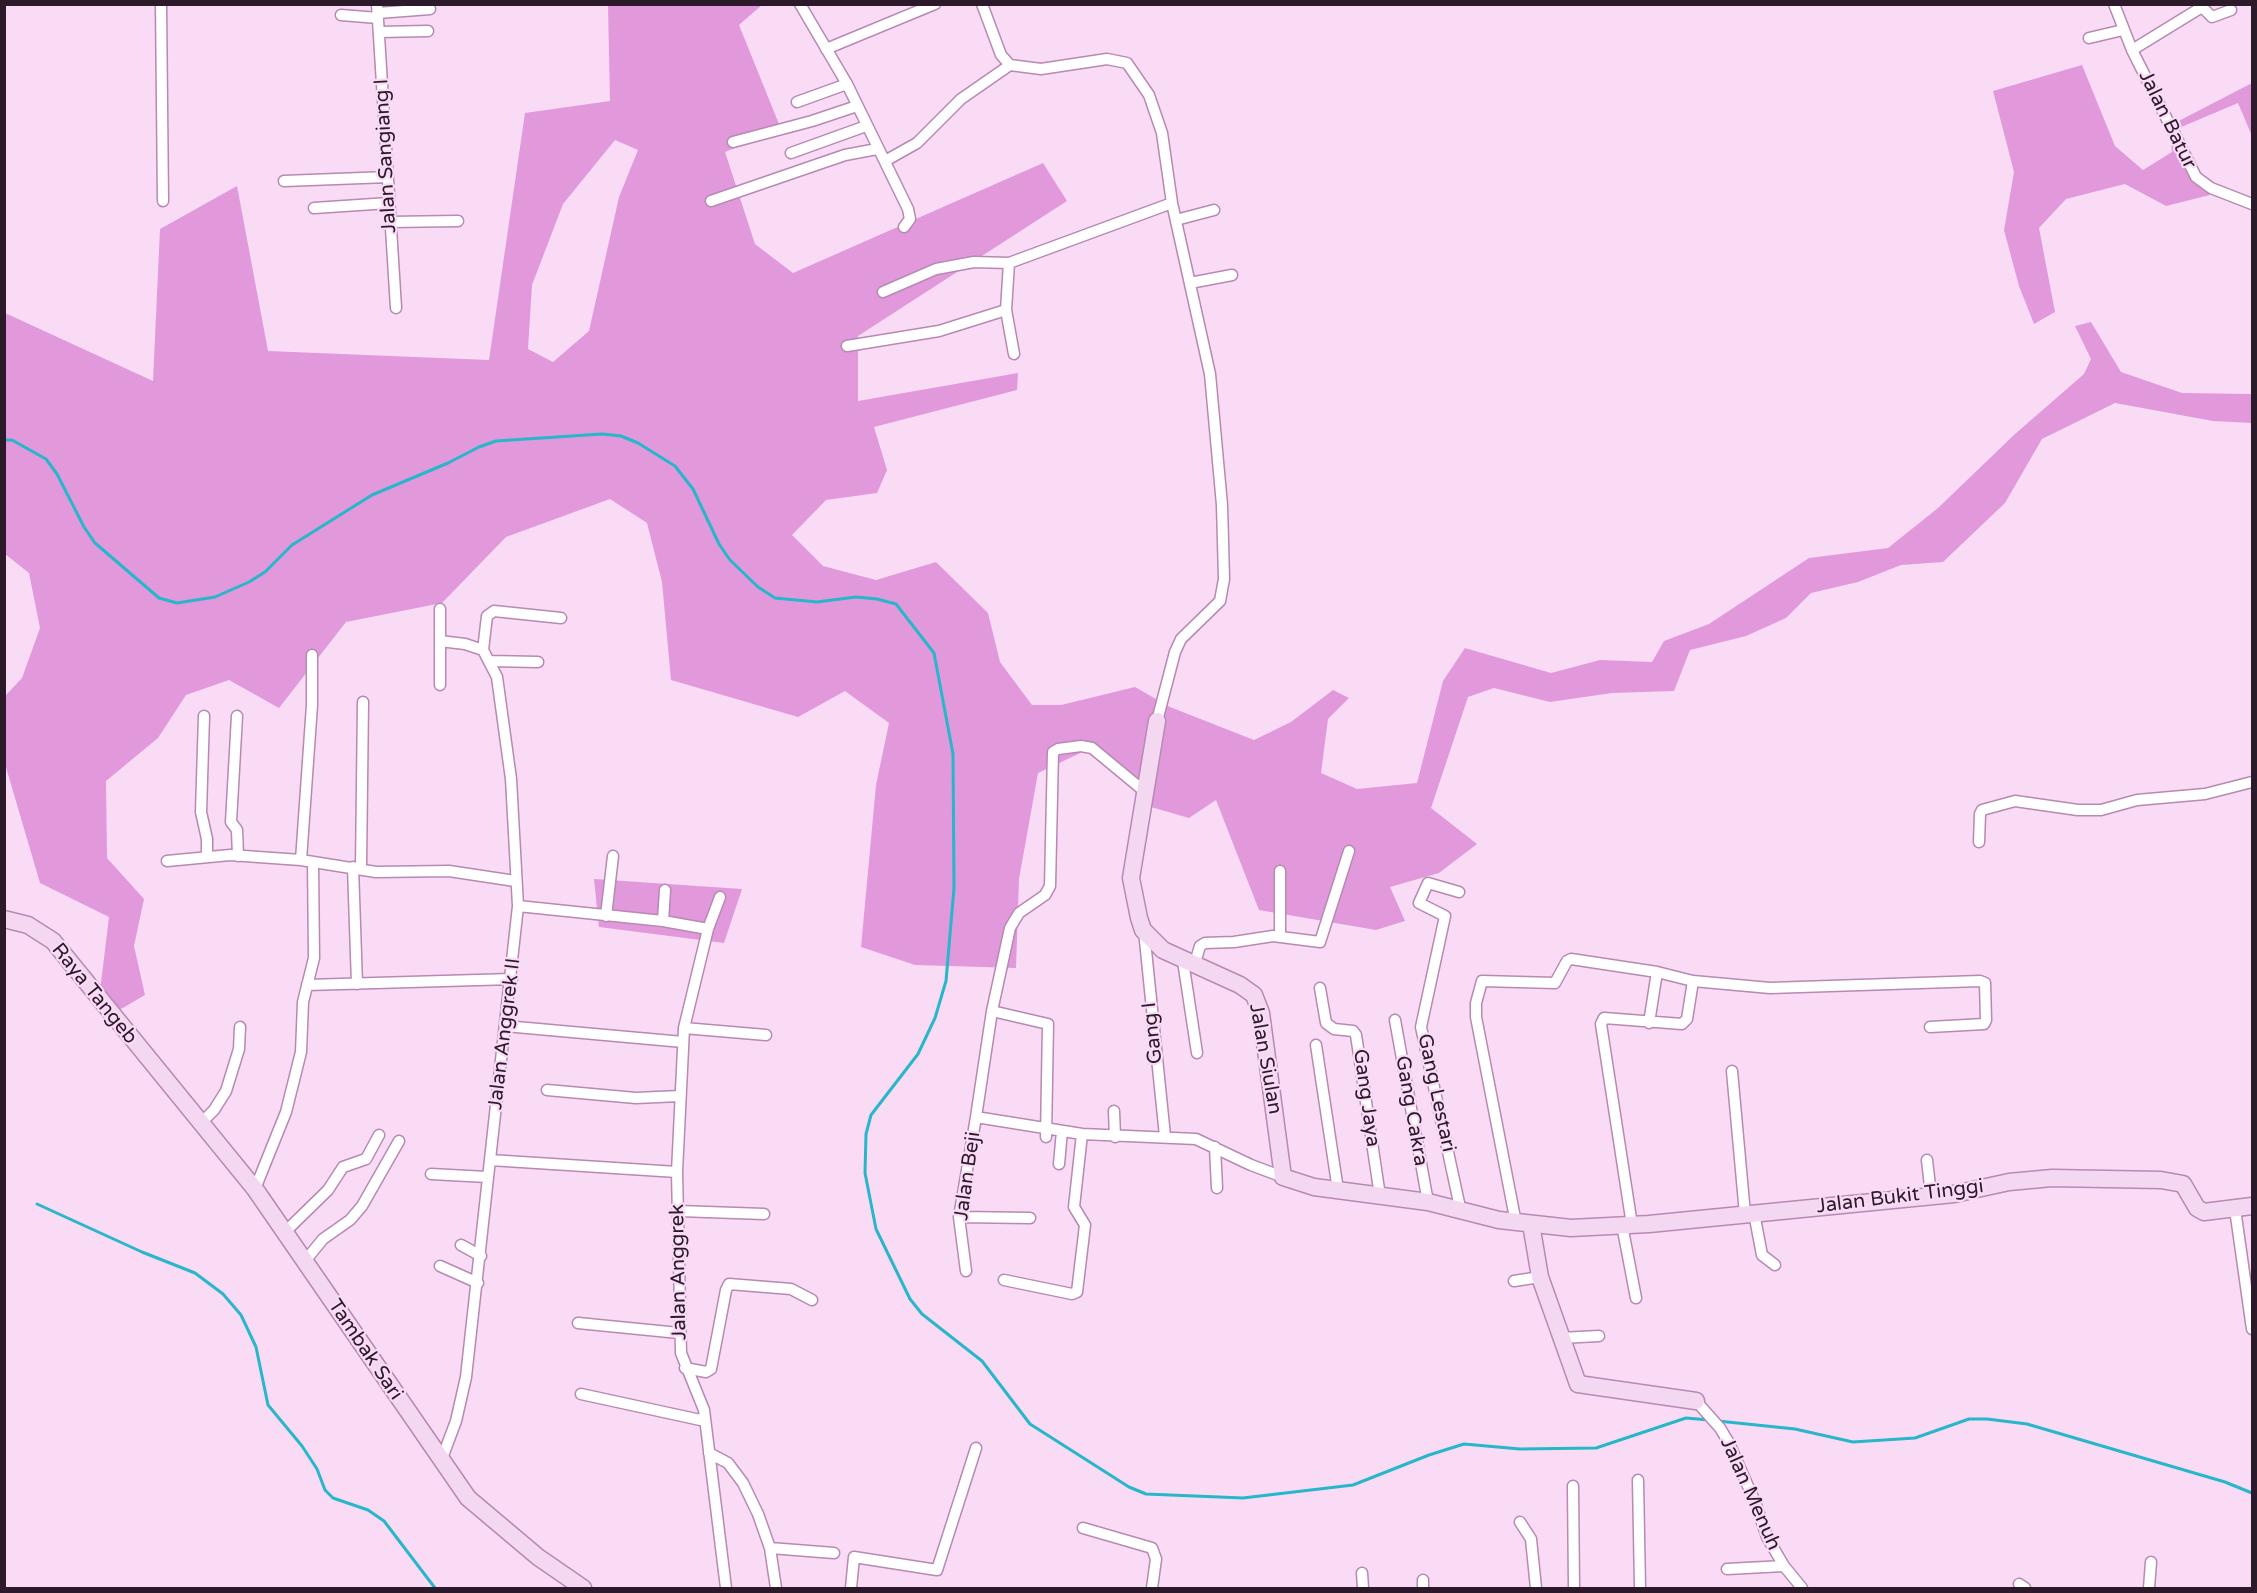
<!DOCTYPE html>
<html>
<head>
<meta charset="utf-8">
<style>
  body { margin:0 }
  #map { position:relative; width:2257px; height:1593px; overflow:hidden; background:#fadbf6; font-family:"Varela Round",sans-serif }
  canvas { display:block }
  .frame { position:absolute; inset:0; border:6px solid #2c1a2b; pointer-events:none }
</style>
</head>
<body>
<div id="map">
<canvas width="2257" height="1593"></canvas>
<div class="frame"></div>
</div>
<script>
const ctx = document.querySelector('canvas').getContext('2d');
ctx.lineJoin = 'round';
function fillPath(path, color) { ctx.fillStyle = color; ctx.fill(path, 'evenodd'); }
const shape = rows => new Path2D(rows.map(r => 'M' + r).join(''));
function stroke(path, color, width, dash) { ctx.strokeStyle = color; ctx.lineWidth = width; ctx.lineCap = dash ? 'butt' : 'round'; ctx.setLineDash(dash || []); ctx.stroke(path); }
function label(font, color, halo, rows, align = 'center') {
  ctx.font = font + ' "Varela Round",sans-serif'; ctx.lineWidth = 4.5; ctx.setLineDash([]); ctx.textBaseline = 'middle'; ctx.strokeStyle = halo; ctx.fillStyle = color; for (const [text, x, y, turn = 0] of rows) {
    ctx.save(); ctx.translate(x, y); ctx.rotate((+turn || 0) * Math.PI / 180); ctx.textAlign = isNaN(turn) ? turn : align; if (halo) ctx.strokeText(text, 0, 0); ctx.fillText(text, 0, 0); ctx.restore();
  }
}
fillPath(shape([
  [608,5,762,5,739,25,781,129,725,152,755,244,793,273,1043,163,1067,201,858,336,858,401,1018,373,1017,390,874,427,887,470,877,493,826,500,792,535,823,566,876,580,936,562,988,613,1000,662,1032,705,1061,705,1135,687,1170,707,1254,740,1291,722,1333,690,1349,698,1328,719,1321,773,1357,789,1417,783,1443,681,1465,648,1551,673,1600,660,1652,662,1664,641,1709,624,1809,558,1888,548,1938,508,2015,434,2084,374,2091,359,2075,326,2091,322,2121,372,2182,393,2252,394,2252,423,2213,421,2115,403,2042,439,2005,503,1943,562,1901,565,1858,582,1811,593,1786,618,1746,636,1690,650,1674,691,1612,693,1550,702,1494,688,1468,697,1431,808,1477,844,1439,873,1390,887,1405,921,1376,930,1259,910,1216,800,1189,818,1151,807,1091,748,1038,773,1019,879,1016,968,915,965,861,947,876,785,889,723,845,691,798,717,671,680,662,582,647,523,610,499,506,537,442,603,346,622,279,708,229,680,186,695,158,738,106,781,107,858,144,899,134,946,145,995,121,1009,99,999,109,917,40,883,5,764,5,696,22,678,40,628,29,573,5,554,5,313,153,381,160,229,237,186,268,351,489,360,525,113,610,101],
  [615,140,638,150,619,197,589,331,553,362,528,349,532,285,563,204],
  [2082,65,2115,146,2143,170,2172,152,2169,126,2252,83,2252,136,2238,103,2179,128,2210,195,2166,206,2125,184,2066,199,2039,228,2055,312,2034,324,2019,286,2004,230,2014,172,1993,91],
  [594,879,742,889,724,943,599,927]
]), '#e199dc');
stroke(shape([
  [4,440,12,440,46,459,57,474,84,527,95,543,159,598,177,603,215,597,249,582,265,572,292,545,372,495,448,463,479,447,496,441,602,434,621,436,638,443,675,466,693,489,719,544,730,560,758,587,775,598,817,602,856,597,877,599,896,604,934,653,953,754,954,888,946,981,935,1018,918,1054,871,1115,866,1134,865,1173,876,1229,910,1299,922,1314,982,1361,1030,1424,1129,1487,1146,1494,1243,1498,1353,1485,1429,1455,1464,1444,1520,1449,1596,1448,1686,1418,1709,1420],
  [37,1204,142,1252,195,1273,223,1294,241,1315,256,1347,268,1405,302,1446,317,1469,325,1490,333,1498,368,1510,384,1521,435,1588],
  [1718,1421,1795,1429,1853,1442,1915,1438,1969,1419,1987,1419,2027,1424,2225,1482,2252,1493]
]), '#28b6ca', 3);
const street = shape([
  [161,4,163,201],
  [377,4,396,308],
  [800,4,847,84,908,209,910,219,904,227],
  [982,4,1001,55,1010,65,1041,69,1107,59,1127,63,1149,95,1162,133,1172,203,1210,374,1222,505,1224,579,1220,601,1181,639,1175,652,1157,721],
  [2114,4,2132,50,2196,177,2211,188,2252,204],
  [378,13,430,9],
  [341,15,378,18],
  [379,32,428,31],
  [2089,38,2123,30],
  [826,49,935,4],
  [2132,50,2202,7,2212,17,2231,10],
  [797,102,847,84],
  [733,142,812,121,857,106],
  [791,153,866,126],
  [885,161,917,143,961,99,1010,65],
  [284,181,388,177],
  [711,201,845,155,877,149],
  [314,208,389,203],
  [1176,220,1214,210],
  [390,222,458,221],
  [1009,263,1006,310,1014,354],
  [1190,283,1232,275],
  [883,292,936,269,974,262,1009,263,1172,203],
  [847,346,939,331,1006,310],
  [440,641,465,644,483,650,497,677,511,779,518,906,466,1377,456,1421,441,1461],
  [483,650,487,616,494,611,561,618],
  [490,661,538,662],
  [440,685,440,609],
  [204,716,201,812,207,839,207,857],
  [237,716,231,822,237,830,238,856],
  [1144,791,1092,748,1081,746,1058,749,1053,752,1050,886,1045,895,1019,913,1010,928,992,1011,976,1117,1082,1134,1196,1139,1251,1165,1283,1177],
  [1979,842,1980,814,1982,810,2015,801,2078,810,2101,810,2137,800,2205,794,2252,782],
  [301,860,312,705,312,655],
  [167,861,230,855,301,860,376,872,449,871,515,881],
  [353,867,357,984],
  [361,867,363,702],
  [1280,871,1280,936],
  [1459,892,1428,883,1419,903,1445,916,1421,1027,1461,1212],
  [720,897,708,929,684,1028,677,1172,681,1353,704,1410,726,1588],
  [518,906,663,921,708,929],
  [606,916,613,856],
  [663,921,665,890],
  [1144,931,1165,1136],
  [1183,961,1197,1053],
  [1194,966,1200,946,1205,943,1234,942,1273,936,1320,942,1349,851],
  [307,985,512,979],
  [1320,988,1326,1023,1334,1029,1353,1031,1356,1035,1380,1196],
  [992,1011,1048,1024,1046,1137],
  [1395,1020,1428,1202],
  [1649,1023,1657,972],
  [505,1026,683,1042],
  [684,1028,766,1035],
  [1316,1045,1338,1190],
  [1732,1071,1745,1214],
  [547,1090,636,1098,680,1096],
  [1114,1111,1115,1137],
  [201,1123,214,1110,226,1091,239,1049,240,1027],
  [1215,1147,1217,1188],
  [490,1160,677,1172],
  [1927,1160,1931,1195],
  [1059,1164,1062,1131],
  [431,1174,487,1177],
  [255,1189,286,1112,301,1052,303,1002,314,958,313,862],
  [2235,1209,2252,1329],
  [679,1211,764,1214],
  [1754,1213,1762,1255,1775,1265],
  [959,1217,1030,1218],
  [1516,1223,1476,1017,1476,1003,1482,981,1555,983,1567,961,1571,959,1657,972,1693,981],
  [1622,1225,1636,1298],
  [1632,1225,1601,1024,1604,1018,1682,1024,1687,1019,1693,981,1770,988,1980,981,1985,983,1986,1020,1984,1024,1930,1027],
  [286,1231,328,1190,343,1167,366,1159,379,1135],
  [461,1245,481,1256],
  [305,1261,323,1239,350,1220,362,1206,399,1141],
  [440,1266,478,1283],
  [966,1271,959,1217,976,1117],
  [1004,1280,1072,1294,1077,1292,1085,1225,1074,1207,1082,1134],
  [1514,1281,1540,1277],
  [578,1323,679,1333],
  [1560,1338,1599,1336],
  [685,1368,706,1372,711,1369,726,1290,729,1284,791,1289,812,1300],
  [581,1394,705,1421],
  [1696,1401,1720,1428,1729,1443,1755,1502,1767,1537,1784,1566,1802,1588],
  [709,1453,728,1463,743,1483,758,1514,770,1548,776,1588],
  [1638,1480,1640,1588],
  [1573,1486,1574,1588],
  [1520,1522,1531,1539,1536,1588],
  [1083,1528,1152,1548,1156,1559,1152,1588],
  [770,1548,834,1553],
  [1727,1569,1784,1566],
  [1362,1573,1363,1588],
  [1423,1580,1423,1588],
  [2019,1584,2025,1588],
  [851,1588,854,1557,937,1570,976,1448],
  [2149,1588,2151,1562]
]);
const secondary = shape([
  [1157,721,1131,878,1139,918,1143,930,1163,950,1240,985,1254,995,1261,1013,1283,1177,1314,1187,1428,1202,1499,1220,1571,1228,1649,1224,1954,1194,2009,1182,2052,1178,2161,1180,2183,1184,2197,1208,2204,1212,2252,1206],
  [4,919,28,925,53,941,255,1189,468,1498,538,1557,583,1588],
  [1531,1224,1540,1277,1578,1384,1696,1401]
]);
stroke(street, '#b789b3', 13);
stroke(secondary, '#b789b3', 19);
stroke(street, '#fff', 10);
stroke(secondary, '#f4d8f2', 16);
label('20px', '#2c1a2b', '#fadbf6', [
  ["Jalan Batur",2167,120,64],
  ["Jalan Sangiang I",386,156,-93],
  ["Raya Tangeb",94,994,51],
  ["Gang I",1153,1033,-96],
  ["Jalan Anggrek II",505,1034,-83],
  ["Jalan Siulan",1265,1059,80],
  ["Gang Lestari",1436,1093,78],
  ["Gang Jaya",1366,1098,82],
  ["Gang Cakra",1411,1111,80],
  ["Jalan Beji",968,1176,-82],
  ["Jalan Bukit Tinggi",1900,1197,-7],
  ["Jalan Anggrek",679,1272,-91],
  ["Tambak Sari",365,1350,56],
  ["Jalan Menuh",1750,1494,66]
]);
</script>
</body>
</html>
